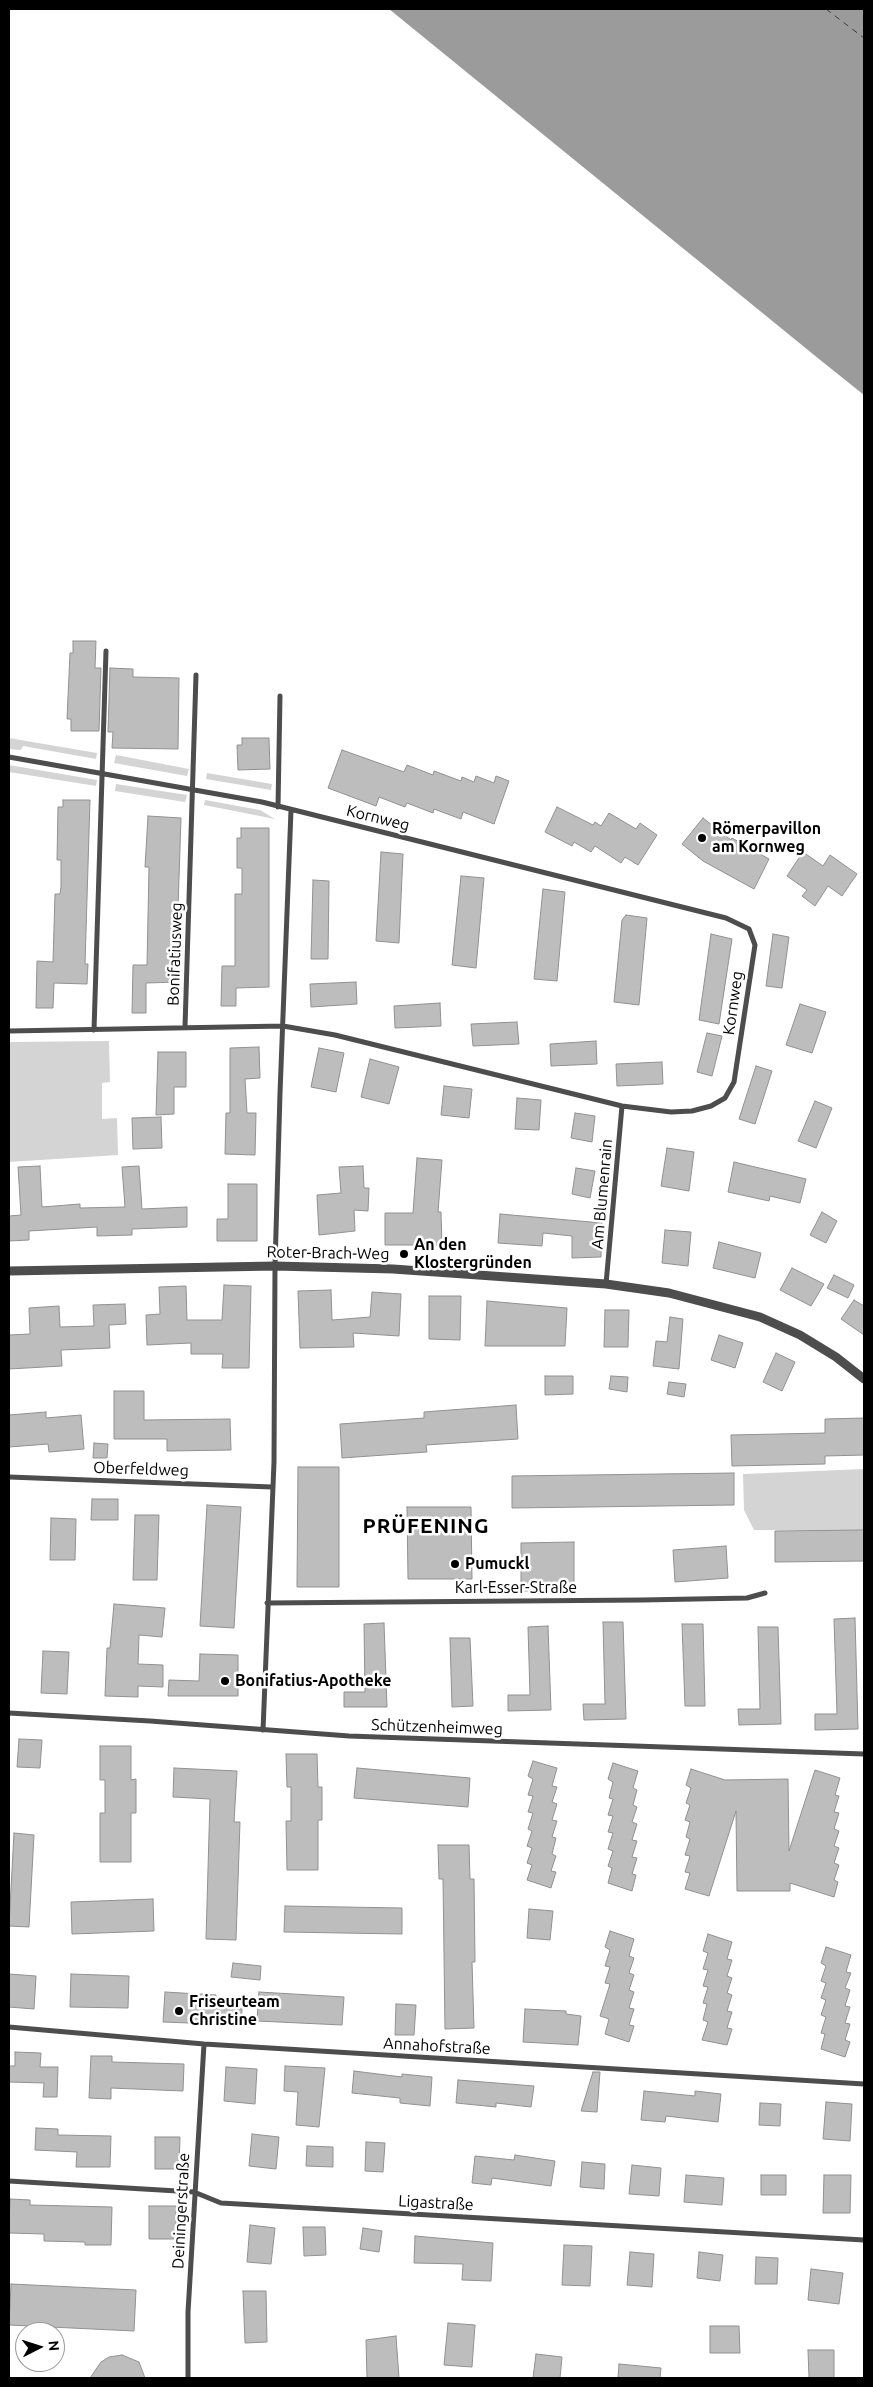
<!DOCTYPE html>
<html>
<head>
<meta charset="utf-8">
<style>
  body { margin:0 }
  #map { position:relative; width:873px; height:2387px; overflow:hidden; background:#fff; font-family:Ubuntu,sans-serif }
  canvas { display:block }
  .frame { position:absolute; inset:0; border:10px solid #000; pointer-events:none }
  .north { position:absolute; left:15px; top:2322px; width:50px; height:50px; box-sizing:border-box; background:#fff; border:1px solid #999; border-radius:50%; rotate:85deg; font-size:14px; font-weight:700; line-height:20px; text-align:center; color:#000 }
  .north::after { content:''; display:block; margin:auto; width:18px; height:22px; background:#000; clip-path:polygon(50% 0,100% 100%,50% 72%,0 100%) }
</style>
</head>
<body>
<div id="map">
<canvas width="873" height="2387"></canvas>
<div class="frame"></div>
<div class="north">N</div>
</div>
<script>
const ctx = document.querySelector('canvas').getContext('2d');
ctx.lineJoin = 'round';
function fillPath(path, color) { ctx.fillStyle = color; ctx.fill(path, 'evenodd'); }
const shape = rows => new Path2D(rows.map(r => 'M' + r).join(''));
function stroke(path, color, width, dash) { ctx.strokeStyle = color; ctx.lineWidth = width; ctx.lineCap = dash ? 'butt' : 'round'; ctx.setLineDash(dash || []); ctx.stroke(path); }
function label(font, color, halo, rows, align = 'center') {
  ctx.font = font + ' Ubuntu,sans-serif'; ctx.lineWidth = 5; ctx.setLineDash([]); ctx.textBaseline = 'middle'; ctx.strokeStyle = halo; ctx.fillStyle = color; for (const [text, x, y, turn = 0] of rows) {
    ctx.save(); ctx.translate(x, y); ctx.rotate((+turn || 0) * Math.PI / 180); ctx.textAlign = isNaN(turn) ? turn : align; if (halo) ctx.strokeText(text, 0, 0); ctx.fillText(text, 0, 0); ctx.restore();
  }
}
fillPath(shape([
  [9,738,97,753,96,759,23,746,21,750,9,749],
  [116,755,189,769,187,776,114,763],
  [9,765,97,780,96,786,9,772],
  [207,773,272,784,271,790,206,779],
  [116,784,187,795,185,802,115,791],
  [205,800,260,810,275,819,204,805],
  [109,1041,110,1082,102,1083,102,1119,117,1118,118,1155,9,1162,9,1042],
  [864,1469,864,1530,754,1530,744,1510,743,1474]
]), '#d4d4d4');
fillPath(shape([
  [389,9,864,9,864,395,819,359]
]), '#9b9b9b');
stroke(shape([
  [826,9,864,38]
]), '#3c3c3c', 1, [6, 5]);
const building = shape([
  [73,641,96,641,95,668,101,668,99,731,71,731,71,719,67,719,70,653,73,653,73,641],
  [110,668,133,669,133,677,179,678,178,749,112,748,113,732,108,732,110,668],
  [242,738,269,738,270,769,238,770,237,745,242,745,242,738],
  [342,750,404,772,407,765,433,775,434,771,461,781,462,777,474,782,476,776,494,783,496,776,509,781,494,824,463,812,461,819,434,809,433,813,407,803,405,807,379,797,376,806,328,788,342,750],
  [63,800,90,800,85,964,88,964,87,984,54,983,53,1008,36,1008,37,961,53,962,55,894,60,894,61,887,61,860,57,860,58,807,63,807,63,800],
  [557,807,593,825,595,822,601,826,609,813,636,829,640,823,657,835,638,865,625,857,621,863,595,846,591,852,574,842,572,846,545,832,557,807],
  [148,816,181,818,176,967,179,967,179,982,146,983,146,1013,132,1013,133,965,147,965,149,867,145,867,148,816],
  [703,818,731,840,732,838,769,859,754,889,703,861,682,844,703,818],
  [241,828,269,828,269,987,236,988,236,1006,221,1006,222,966,235,966,235,894,242,894,242,868,237,868,237,838,241,838,241,828],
  [381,852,403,854,399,943,376,941,381,852],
  [803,852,823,866,830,855,857,874,842,896,828,886,815,906,802,896,807,890,787,876,803,852],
  [461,876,484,878,476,968,452,965,461,876],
  [313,880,329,881,328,959,311,959,313,880],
  [543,889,565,892,557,981,534,979,543,889],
  [626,915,647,918,639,1005,614,1002,622,920,626,915],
  [711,934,732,939,719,1024,699,1020,711,934],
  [773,934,789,937,782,988,766,986,773,934],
  [356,982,357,1004,311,1007,310,984,356,982],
  [440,1003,441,1026,395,1028,394,1006,440,1003],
  [800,1004,826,1012,812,1053,786,1045,800,1004],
  [517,1022,519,1044,473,1046,471,1024,517,1022],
  [707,1033,722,1036,712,1076,697,1072,707,1033],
  [596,1041,597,1064,551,1066,550,1044,596,1041],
  [259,1047,260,1078,245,1079,247,1113,256,1113,255,1155,225,1154,226,1113,230,1113,230,1048,259,1047],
  [319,1048,344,1053,336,1092,311,1087,319,1048],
  [158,1052,186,1052,186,1087,174,1087,174,1114,156,1115,158,1052],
  [370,1059,399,1067,389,1104,361,1097,370,1059],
  [662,1062,663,1084,617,1086,616,1064,662,1062],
  [756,1066,772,1071,755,1124,739,1119,756,1066],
  [444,1086,472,1089,469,1118,441,1115,444,1086],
  [517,1098,541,1100,539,1130,515,1129,517,1098],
  [815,1101,832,1108,816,1148,798,1141,815,1101],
  [575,1113,595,1116,592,1142,571,1138,575,1113],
  [161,1117,162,1148,133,1149,132,1118,161,1117],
  [667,1148,694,1152,689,1191,661,1186,667,1148],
  [417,1158,442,1160,438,1212,441,1212,442,1245,385,1245,385,1213,413,1213,417,1158],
  [734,1162,806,1179,800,1203,770,1196,769,1201,728,1192,734,1162],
  [40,1166,42,1207,80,1204,80,1208,125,1207,122,1167,139,1166,142,1209,187,1207,187,1227,132,1229,132,1235,97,1236,97,1227,29,1231,29,1240,9,1241,9,1216,21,1215,18,1167,40,1166],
  [363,1166,364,1188,369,1188,368,1211,354,1210,355,1231,319,1235,317,1195,341,1193,339,1167,363,1166],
  [576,1168,595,1171,590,1198,572,1194,576,1168],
  [228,1184,257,1184,257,1241,217,1241,217,1219,228,1219,228,1184],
  [822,1212,837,1221,826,1243,810,1235,822,1212],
  [500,1214,602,1223,601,1257,572,1258,572,1236,543,1233,542,1246,498,1243,500,1214],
  [665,1230,691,1232,688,1266,662,1263,665,1230],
  [719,1242,761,1253,755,1278,713,1268,719,1242],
  [792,1268,824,1284,811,1306,780,1290,792,1268],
  [834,1275,854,1285,848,1298,827,1288,834,1275],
  [224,1285,251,1286,249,1368,222,1368,223,1354,191,1354,191,1343,147,1345,146,1315,160,1314,159,1287,186,1286,187,1320,222,1320,224,1285],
  [331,1290,332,1320,370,1317,372,1292,401,1294,399,1336,353,1333,354,1347,300,1348,298,1291,331,1290],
  [429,1296,461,1296,460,1340,429,1339,429,1296],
  [854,1300,864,1306,864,1335,841,1319,854,1300],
  [487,1301,567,1308,565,1346,485,1346,487,1301],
  [125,1304,126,1324,109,1325,110,1348,61,1350,62,1366,9,1369,9,1335,30,1334,29,1308,59,1306,60,1327,94,1326,93,1305,125,1304],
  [605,1310,629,1310,628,1347,604,1347,605,1310],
  [670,1317,683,1319,679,1369,653,1366,656,1341,667,1342,670,1317],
  [719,1335,743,1343,735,1368,711,1360,719,1335],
  [776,1353,795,1362,782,1391,763,1382,776,1353],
  [545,1376,573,1376,573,1394,545,1395,545,1376],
  [611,1376,628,1377,627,1392,609,1389,611,1376],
  [669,1382,686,1384,684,1397,667,1394,669,1382],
  [114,1391,144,1391,144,1420,230,1419,231,1450,167,1451,167,1439,114,1439,114,1391],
  [516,1405,518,1439,426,1445,427,1452,342,1458,340,1424,424,1418,424,1412,516,1405],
  [46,1412,46,1418,81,1415,84,1449,49,1452,48,1444,9,1447,9,1415,46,1412],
  [864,1418,864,1455,825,1456,825,1464,732,1466,731,1435,825,1433,825,1419,864,1418],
  [94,1443,108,1444,107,1458,93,1458,94,1443],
  [298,1467,339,1467,339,1587,297,1587,298,1467],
  [734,1473,734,1505,512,1508,512,1476,734,1473],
  [92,1499,118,1499,118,1520,91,1520,92,1499],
  [207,1505,241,1507,234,1628,200,1626,207,1505],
  [407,1507,471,1507,472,1579,408,1579,407,1507],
  [135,1515,159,1515,157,1580,133,1580,135,1515],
  [51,1518,76,1519,75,1560,50,1560,51,1518],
  [864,1530,864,1561,775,1562,775,1531,864,1530],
  [574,1542,574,1590,521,1591,521,1543,574,1542],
  [726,1546,728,1578,675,1582,673,1550,726,1546],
  [114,1604,165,1608,162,1637,139,1635,138,1664,163,1665,163,1687,138,1686,138,1697,105,1696,107,1648,110,1648,114,1604],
  [855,1618,858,1729,815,1730,815,1714,837,1714,834,1619,855,1618],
  [603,1622,623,1622,626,1719,584,1720,583,1704,605,1704,603,1622],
  [384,1623,387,1707,344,1707,344,1692,365,1692,364,1624,384,1623],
  [682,1624,703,1624,705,1706,685,1706,682,1624],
  [548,1626,551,1710,508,1711,508,1695,530,1695,528,1627,548,1626],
  [758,1627,778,1627,781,1724,739,1725,738,1709,760,1709,758,1627],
  [450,1638,470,1638,473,1706,452,1707,450,1638],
  [43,1651,69,1652,67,1694,41,1693,43,1651],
  [200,1654,238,1655,238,1696,168,1696,169,1680,199,1681,200,1654],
  [19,1739,42,1740,40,1768,17,1767,19,1739],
  [100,1746,131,1746,131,1780,136,1779,136,1813,131,1813,131,1862,100,1862,100,1813,105,1813,105,1780,100,1780,100,1746],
  [286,1754,317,1754,318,1787,322,1787,322,1820,318,1820,318,1870,287,1870,286,1821,291,1821,291,1787,287,1787,286,1754],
  [533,1761,557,1768,552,1786,557,1787,552,1802,557,1804,552,1820,557,1821,552,1837,556,1838,552,1854,556,1856,551,1871,556,1872,551,1888,527,1880,532,1865,527,1863,532,1848,527,1846,532,1831,528,1829,533,1813,528,1812,533,1796,528,1795,533,1779,528,1776,533,1761],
  [613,1763,638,1771,633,1788,637,1790,633,1805,637,1807,632,1822,637,1824,632,1840,637,1841,632,1857,637,1858,632,1874,636,1875,632,1891,608,1883,612,1868,608,1866,613,1851,608,1849,613,1833,608,1832,613,1816,608,1815,613,1799,609,1798,613,1782,608,1779,613,1763],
  [174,1768,237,1771,234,1822,240,1822,236,1940,206,1939,210,1799,173,1797,174,1768],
  [357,1768,470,1778,468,1807,354,1798,357,1768],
  [691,1769,725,1780,788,1779,789,1851,815,1770,840,1778,835,1795,839,1796,834,1812,839,1813,834,1829,839,1831,834,1846,839,1848,834,1863,839,1865,834,1880,838,1882,834,1897,790,1883,790,1891,737,1891,736,1811,709,1896,685,1889,690,1873,685,1872,690,1856,685,1855,690,1839,686,1837,690,1822,685,1820,690,1805,686,1803,691,1788,686,1785,691,1769],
  [14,1833,34,1835,29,1927,9,1926,14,1833],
  [438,1845,469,1845,470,1879,474,1879,475,1962,472,1962,474,2028,445,2029,443,1879,439,1879,438,1845],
  [153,1899,154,1931,72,1934,71,1902,153,1899],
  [285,1906,402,1908,402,1934,284,1932,285,1906],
  [529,1909,553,1911,550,1940,527,1938,529,1909],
  [610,1931,634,1939,629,1956,634,1958,629,1973,634,1975,629,1990,634,1992,629,2008,634,2009,629,2025,634,2026,629,2042,605,2034,609,2019,600,2016,610,1984,605,1983,610,1967,605,1966,610,1950,605,1947,610,1931],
  [708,1934,732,1942,727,1959,732,1960,727,1976,732,1978,727,1993,732,1995,727,2011,732,2012,727,2028,732,2029,727,2045,702,2040,708,2022,703,2020,707,2004,703,2003,708,1987,703,1986,708,1970,703,1969,708,1953,703,1951,708,1934],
  [826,1947,851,1955,846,1972,851,1973,845,1988,850,1990,845,2006,850,2007,845,2023,850,2024,845,2040,850,2042,845,2057,821,2049,825,2034,821,2033,826,2017,821,2015,826,2000,821,1998,826,1983,821,1981,826,1966,821,1963,826,1947],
  [233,1963,261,1966,260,1980,231,1977,233,1963],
  [9,1974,36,1976,34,2009,9,2007,9,1974],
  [71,1974,129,1976,128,2008,70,2007,71,1974],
  [165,1992,216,1995,216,2007,242,2009,241,2025,163,2022,165,1992],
  [259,1992,344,1997,342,2025,257,2021,259,1992],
  [396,2004,416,2005,414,2035,395,2035,396,2004],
  [525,2009,566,2011,566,2014,581,2016,578,2045,523,2042,525,2009],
  [15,2052,41,2053,40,2067,58,2067,57,2097,43,2097,44,2083,9,2082,9,2066,15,2066,15,2052],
  [91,2056,112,2056,112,2062,184,2064,183,2091,111,2088,111,2099,89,2098,91,2056],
  [285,2066,325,2068,319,2127,296,2125,298,2092,284,2091,285,2066],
  [226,2067,257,2069,255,2104,224,2101,226,2067],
  [354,2071,402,2077,402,2074,432,2077,430,2106,400,2103,400,2098,352,2093,354,2071],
  [593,2072,600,2072,597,2112,581,2111,593,2072],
  [458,2080,534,2086,531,2107,496,2103,496,2107,456,2103,458,2080],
  [644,2091,695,2096,695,2091,721,2094,718,2122,666,2116,665,2122,641,2120,644,2091],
  [826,2102,852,2104,850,2141,823,2139,826,2102],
  [760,2103,781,2104,780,2126,759,2125,760,2103],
  [36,2128,58,2129,58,2135,111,2136,110,2167,76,2167,77,2152,35,2150,36,2128],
  [252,2134,279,2137,276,2169,249,2166,252,2134],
  [155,2137,180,2137,179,2169,155,2169,155,2137],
  [366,2142,385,2143,383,2172,365,2171,366,2142],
  [307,2146,333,2147,333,2167,306,2166,307,2146],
  [515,2155,555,2161,551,2186,492,2178,491,2185,472,2183,475,2156,514,2160,515,2155],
  [582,2162,605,2164,604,2189,580,2187,582,2162],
  [632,2165,661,2168,659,2196,629,2194,632,2165],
  [686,2175,724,2178,722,2205,684,2202,686,2175],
  [761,2175,786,2175,786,2195,761,2195,761,2175],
  [824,2175,851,2175,850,2213,823,2213,824,2175],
  [10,2199,30,2200,30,2205,112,2207,111,2245,85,2245,85,2242,44,2241,44,2234,9,2233,10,2199],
  [149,2206,176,2206,176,2239,149,2239,149,2206],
  [250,2225,275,2228,271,2264,247,2262,250,2225],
  [303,2227,325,2227,326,2255,304,2256,303,2227],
  [363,2228,382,2231,379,2252,360,2249,363,2228],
  [415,2236,493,2243,491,2281,462,2280,463,2264,414,2263,415,2236],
  [564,2245,592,2246,590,2286,562,2285,564,2245],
  [630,2252,654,2254,652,2287,627,2285,630,2252],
  [699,2252,723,2255,720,2281,697,2278,699,2252],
  [756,2257,778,2258,777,2284,755,2284,756,2257],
  [811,2269,843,2273,839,2304,808,2300,811,2269],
  [11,2284,136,2290,134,2331,9,2325,11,2284],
  [243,2291,266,2291,267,2342,245,2343,243,2291],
  [448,2323,475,2325,472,2367,444,2365,448,2323],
  [710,2326,739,2326,740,2353,710,2353,710,2326],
  [396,2336,399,2378,367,2378,366,2340,396,2336],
  [808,2350,834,2350,834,2378,809,2378,808,2350],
  [536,2354,562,2357,560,2378,533,2378,536,2354],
  [122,2355,139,2362,145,2378,90,2378,101,2362,109,2357,122,2355],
  [619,2364,661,2368,660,2378,618,2378,619,2364]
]);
fillPath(building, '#bdbdbd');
stroke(building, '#919191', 1);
stroke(shape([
  [9,757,262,802,726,918,749,929,755,945,734,1082,725,1098,711,1106,692,1111,671,1112,622,1106,335,1035,283,1026,9,1031],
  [278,807,280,696],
  [185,1027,196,675],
  [94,1030,106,651],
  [606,1284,622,1106],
  [9,1477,272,1487],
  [267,1603,642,1600,747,1598,765,1593],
  [9,1713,150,1721,349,1736,864,1754],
  [263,1730,274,1462,275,1266,280,1093,291,810],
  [9,2027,204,2044,864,2084],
  [9,2181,194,2192,221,2203,864,2240],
  [188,2378,188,2312,204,2044]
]), '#4d4d4d', 5);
stroke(shape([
  [9,1271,275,1266,393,1269,606,1284,669,1293,760,1317,800,1335,836,1357,864,1379]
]), '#4d4d4d', 9);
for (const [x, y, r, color] of [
  [702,838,5,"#000"],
  [404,1254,5,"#000"],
  [455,1564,5,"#000"],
  [225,1681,5,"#000"],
  [179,2011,5,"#000"]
]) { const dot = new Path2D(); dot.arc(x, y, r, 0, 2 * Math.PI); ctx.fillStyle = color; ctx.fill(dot); stroke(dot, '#fff', 2); }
label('16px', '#000', '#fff', [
  ["Kornweg",378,818,14],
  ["Bonifatiusweg",175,954,-88],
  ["Kornweg",733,1003,-82],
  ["Am Blumenrain",602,1194,-85],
  ["Roter-Brach-Weg",328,1253,1],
  ["Oberfeldweg",141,1469,2],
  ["Karl-Esser-Straße",516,1588],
  ["Schützenheimweg",437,1727,2],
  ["Annahofstraße",437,2046,3],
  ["Ligastraße",436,2203,3],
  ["Deiningerstraße",181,2211,-87]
]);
label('bold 16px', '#000', '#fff', [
  ["Römerpavillon",712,829],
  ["am Kornweg",712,847],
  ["An den",414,1245],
  ["Klostergründen",414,1263],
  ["Pumuckl",465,1564],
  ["Bonifatius-Apotheke",235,1681],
  ["Friseurteam",189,2002],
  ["Christine",189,2020]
], 'left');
ctx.letterSpacing = '1px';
label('bold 21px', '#000', '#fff', [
  ["PRÜFENING",426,1526]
]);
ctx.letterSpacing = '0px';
</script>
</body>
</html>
